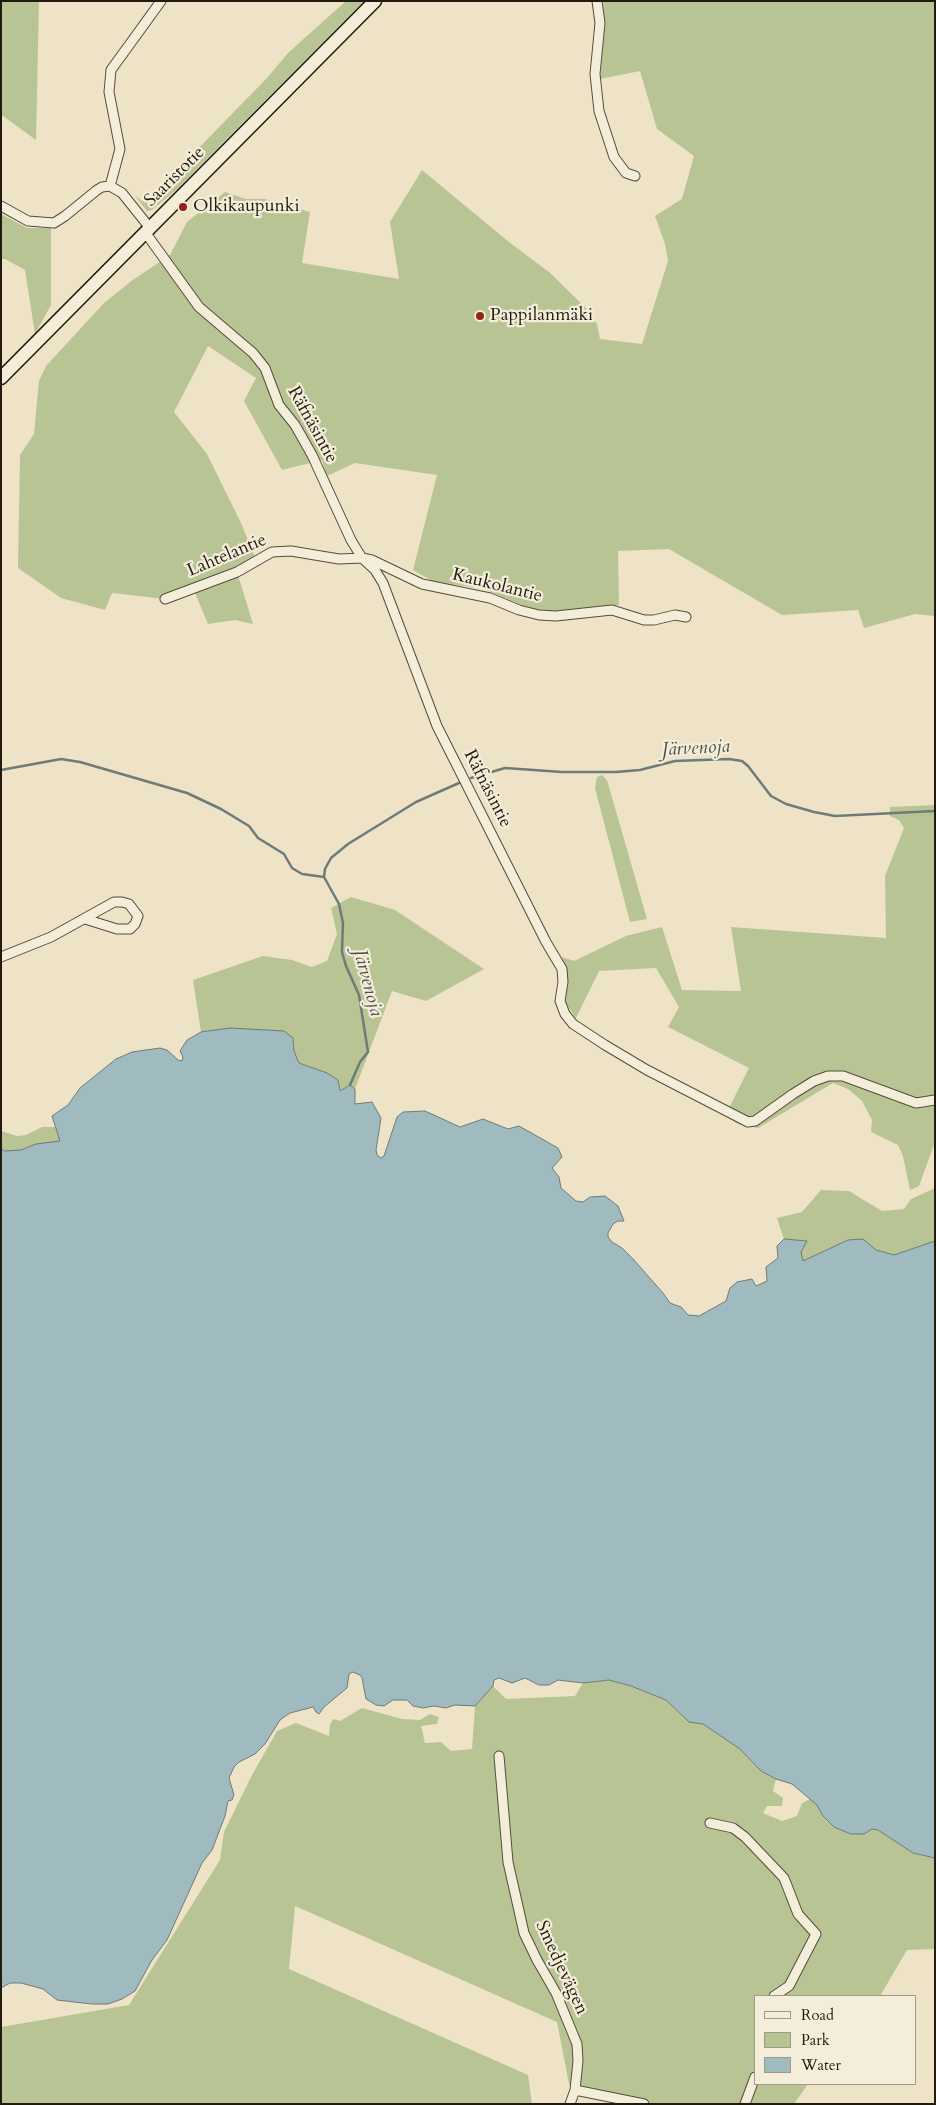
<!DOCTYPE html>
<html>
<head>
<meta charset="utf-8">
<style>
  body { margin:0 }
  #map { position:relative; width:936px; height:2105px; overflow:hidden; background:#eee3c6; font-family:Cardo,serif }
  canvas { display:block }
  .frame { position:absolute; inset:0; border:2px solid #221a0f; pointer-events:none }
  .legend { position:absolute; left:754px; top:1995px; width:162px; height:90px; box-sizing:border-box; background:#f4edda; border:1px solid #a09989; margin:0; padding:6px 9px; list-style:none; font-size:15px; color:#221a0f }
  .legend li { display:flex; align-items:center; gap:10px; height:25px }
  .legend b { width:25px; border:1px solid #a09989 }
</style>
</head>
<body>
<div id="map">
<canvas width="936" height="2105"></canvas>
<div class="frame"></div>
<ul class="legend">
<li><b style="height:6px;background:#f4edda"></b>Road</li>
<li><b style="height:14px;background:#b9c495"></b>Park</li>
<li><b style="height:14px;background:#9fbbc0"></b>Water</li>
</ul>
</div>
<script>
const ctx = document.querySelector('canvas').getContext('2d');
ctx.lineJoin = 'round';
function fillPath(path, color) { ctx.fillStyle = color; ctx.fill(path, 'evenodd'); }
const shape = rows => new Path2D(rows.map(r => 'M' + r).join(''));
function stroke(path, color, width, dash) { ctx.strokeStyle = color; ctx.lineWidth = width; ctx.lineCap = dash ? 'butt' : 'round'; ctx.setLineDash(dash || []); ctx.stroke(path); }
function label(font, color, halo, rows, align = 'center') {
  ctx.font = font + ' Cardo,serif'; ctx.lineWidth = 4.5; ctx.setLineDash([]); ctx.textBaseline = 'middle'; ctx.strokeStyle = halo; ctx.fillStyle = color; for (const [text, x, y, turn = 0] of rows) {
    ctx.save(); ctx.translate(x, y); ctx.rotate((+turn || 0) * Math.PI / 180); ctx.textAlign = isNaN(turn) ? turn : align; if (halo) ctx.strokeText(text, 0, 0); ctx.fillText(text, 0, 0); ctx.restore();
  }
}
fillPath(shape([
  [1,1,39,1,36,140,3,116,1,118],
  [346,1,364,1,175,191,152,210,147,211,135,196,145,203,266,79,289,52],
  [603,1,935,1,935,616,915,614,864,628,858,610,782,615,669,549,618,551,619,605,572,612,547,612,526,607,482,588,434,582,413,570,437,475,355,463,327,476,322,460,282,470,244,401,256,378,208,346,174,412,207,454,241,523,256,560,237,572,253,624,235,620,208,624,193,588,165,599,112,593,105,610,61,598,18,568,20,455,34,434,39,381,46,366,104,303,134,279,170,255,187,222,225,192,246,199,265,199,310,212,302,263,399,279,390,222,422,170,509,242,549,272,585,307,597,324,600,339,642,344,668,261,665,244,655,216,682,199,694,156,657,129,640,71,600,79,605,23],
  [1,214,27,228,51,228,51,305,35,334,25,270,5,259,1,259],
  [602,775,607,780,647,919,630,922,595,788,597,777],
  [935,805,935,1142,919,1186,910,1190,903,1156,898,1145,871,1132,872,1120,862,1101,848,1089,833,1083,758,1128,738,1124,725,1116,749,1068,668,1027,679,1007,656,968,599,971,576,1018,566,1004,566,968,562,957,574,961,626,936,662,927,682,990,741,991,731,927,886,938,885,876,904,828,899,820,890,816,890,807],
  [351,897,395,910,484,969,426,1001,392,991,355,1089,350,1085,340,1091,338,1080,327,1073,299,1063,215,1044,201,1032,193,980,263,956,292,960,312,967,327,961,337,934,331,908],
  [42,1127,55,1127,72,1158,1,1194,1,1131,17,1136,26,1135],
  [935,1188,935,1297,773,1264,778,1258,777,1246,784,1239,777,1218,802,1212,821,1190,849,1191,882,1211,904,1209,911,1199],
  [609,1680,631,1686,666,1700,689,1722,703,1724,724,1737,740,1749,761,1771,776,1779,773,1791,783,1798,782,1806,767,1806,763,1813,782,1821,797,1816,802,1803,810,1799,817,1805,823,1816,878,1830,913,1853,935,1858,935,1949,907,1950,880,1996,755,1996,755,2084,808,2084,794,2104,644,2104,575,2090,569,2084,557,2022,295,1906,289,1969,528,2075,532,2104,1,2104,1,2027,129,2005,220,1860,224,1832,252,1775,277,1731,296,1723,329,1736,330,1725,333,1719,340,1721,362,1708,402,1719,420,1720,430,1714,439,1717,437,1724,421,1726,425,1743,441,1742,451,1751,472,1749,475,1706,493,1686,506,1699,575,1696,583,1683]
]), '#b9c495');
const water = shape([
  [230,1028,284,1031,293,1038,294,1051,299,1063,327,1073,338,1080,340,1091,350,1085,355,1089,355,1104,372,1102,381,1118,376,1150,377,1155,381,1158,384,1156,397,1117,403,1112,425,1111,460,1127,483,1119,508,1129,519,1126,558,1148,562,1157,552,1168,559,1177,561,1188,576,1201,583,1202,590,1197,605,1196,618,1206,624,1221,618,1221,613,1224,608,1233,608,1237,612,1242,622,1248,633,1259,663,1293,670,1303,681,1307,688,1315,699,1316,726,1301,730,1288,737,1282,752,1279,756,1286,767,1281,766,1267,778,1258,777,1246,784,1239,807,1241,801,1252,803,1261,848,1240,863,1239,876,1250,894,1255,935,1241,935,1858,913,1853,878,1830,872,1829,864,1834,851,1834,834,1827,823,1816,817,1805,792,1784,776,1779,761,1771,740,1749,703,1724,689,1722,666,1700,631,1686,609,1680,583,1683,558,1680,549,1685,539,1685,525,1678,512,1683,499,1678,494,1680,493,1686,475,1706,455,1705,446,1708,434,1706,423,1708,413,1706,407,1700,393,1700,384,1706,376,1705,366,1699,362,1678,360,1675,353,1672,349,1674,347,1688,324,1707,319,1714,316,1712,313,1707,290,1713,280,1720,265,1744,255,1754,239,1762,234,1767,229,1778,234,1795,232,1800,228,1801,225,1816,212,1850,202,1863,167,1940,152,1960,135,1991,122,1999,108,2004,92,2004,57,2000,43,1989,21,1983,10,1983,1,1988,1,1149,5,1151,21,1150,36,1144,60,1141,52,1116,68,1105,80,1088,116,1059,132,1052,160,1048,167,1050,178,1060,182,1061,183,1057,180,1051,187,1040,201,1032,230,1028]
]);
fillPath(water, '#9fbbc0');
stroke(water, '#6d7b79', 1);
stroke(shape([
  [1,770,61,759,80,762,187,793,221,809,249,826,258,838,284,854,292,868,302,874,324,877],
  [471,778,505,768,562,772,616,772,640,770,675,761,729,759,742,761,748,766,771,796,786,804,814,812,835,816,935,811],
  [350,1085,360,1062,368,1052,359,995,346,966,342,952,343,923,339,904,324,877,325,869,331,858,348,844,416,802,459,783]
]), '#6d7b79', 2.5);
const minor = shape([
  [597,1,600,23,595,74,599,111,614,157,626,173,635,176],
  [110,186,120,149,109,92,111,70,161,1],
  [1,206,28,221,54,223,65,216,97,190,102,187,110,186,122,193,150,228],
  [145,232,199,307,253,353,265,368,279,405,295,425,312,455,351,540,362,558,375,570,383,583,437,726,546,942,562,969,563,982,560,1001,565,1014,573,1024,605,1045,647,1070,748,1122,755,1121,793,1094,814,1081,828,1076,843,1076,916,1103,935,1100],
  [165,599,237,572,272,552,291,551,339,559,362,558,372,560,422,584,490,598,519,610,539,615,556,616,612,610,644,620,654,620,675,615,686,617],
  [1,957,51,937,114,902,122,902,129,904,138,916,135,924,130,929,117,929,85,919],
  [499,1756,508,1862,524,1933,537,1960,556,1993,577,2044,578,2061,575,2090,570,2104],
  [710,1823,733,1828,745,1837,784,1878,798,1914,816,1934,789,1986,774,1996],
  [575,2090,644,2104],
  [745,2104,755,2077]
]);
const secondary = shape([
  [1,378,375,1]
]);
stroke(minor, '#554c3d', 11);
stroke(secondary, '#221a0f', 15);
stroke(minor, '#f4edda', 9);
stroke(secondary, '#f4edda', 12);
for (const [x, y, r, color] of [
  [183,207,5,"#8f2418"],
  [480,316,5,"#8f2418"]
]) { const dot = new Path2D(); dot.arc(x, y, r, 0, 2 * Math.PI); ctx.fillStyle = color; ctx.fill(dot); stroke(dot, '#f4edda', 2); }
label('18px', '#221a0f', '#f4edda', [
  ["Saaristotie",175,177,-45],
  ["Räfnäsintie",312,425,61],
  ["Lahtelantie",227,556,-23],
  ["Kaukolantie",497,586,14],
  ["Räfnäsintie",487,789,63],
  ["Smedjevägen",561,1968,65]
]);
label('18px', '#221a0f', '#f4edda', [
  ["Olkikaupunki",193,207],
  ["Pappilanmäki",490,316]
], 'left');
label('italic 19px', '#4e524d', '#f4edda', [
  ["Järvenoja",696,749,-3],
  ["Järvenoja",367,983,75]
]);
</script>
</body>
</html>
